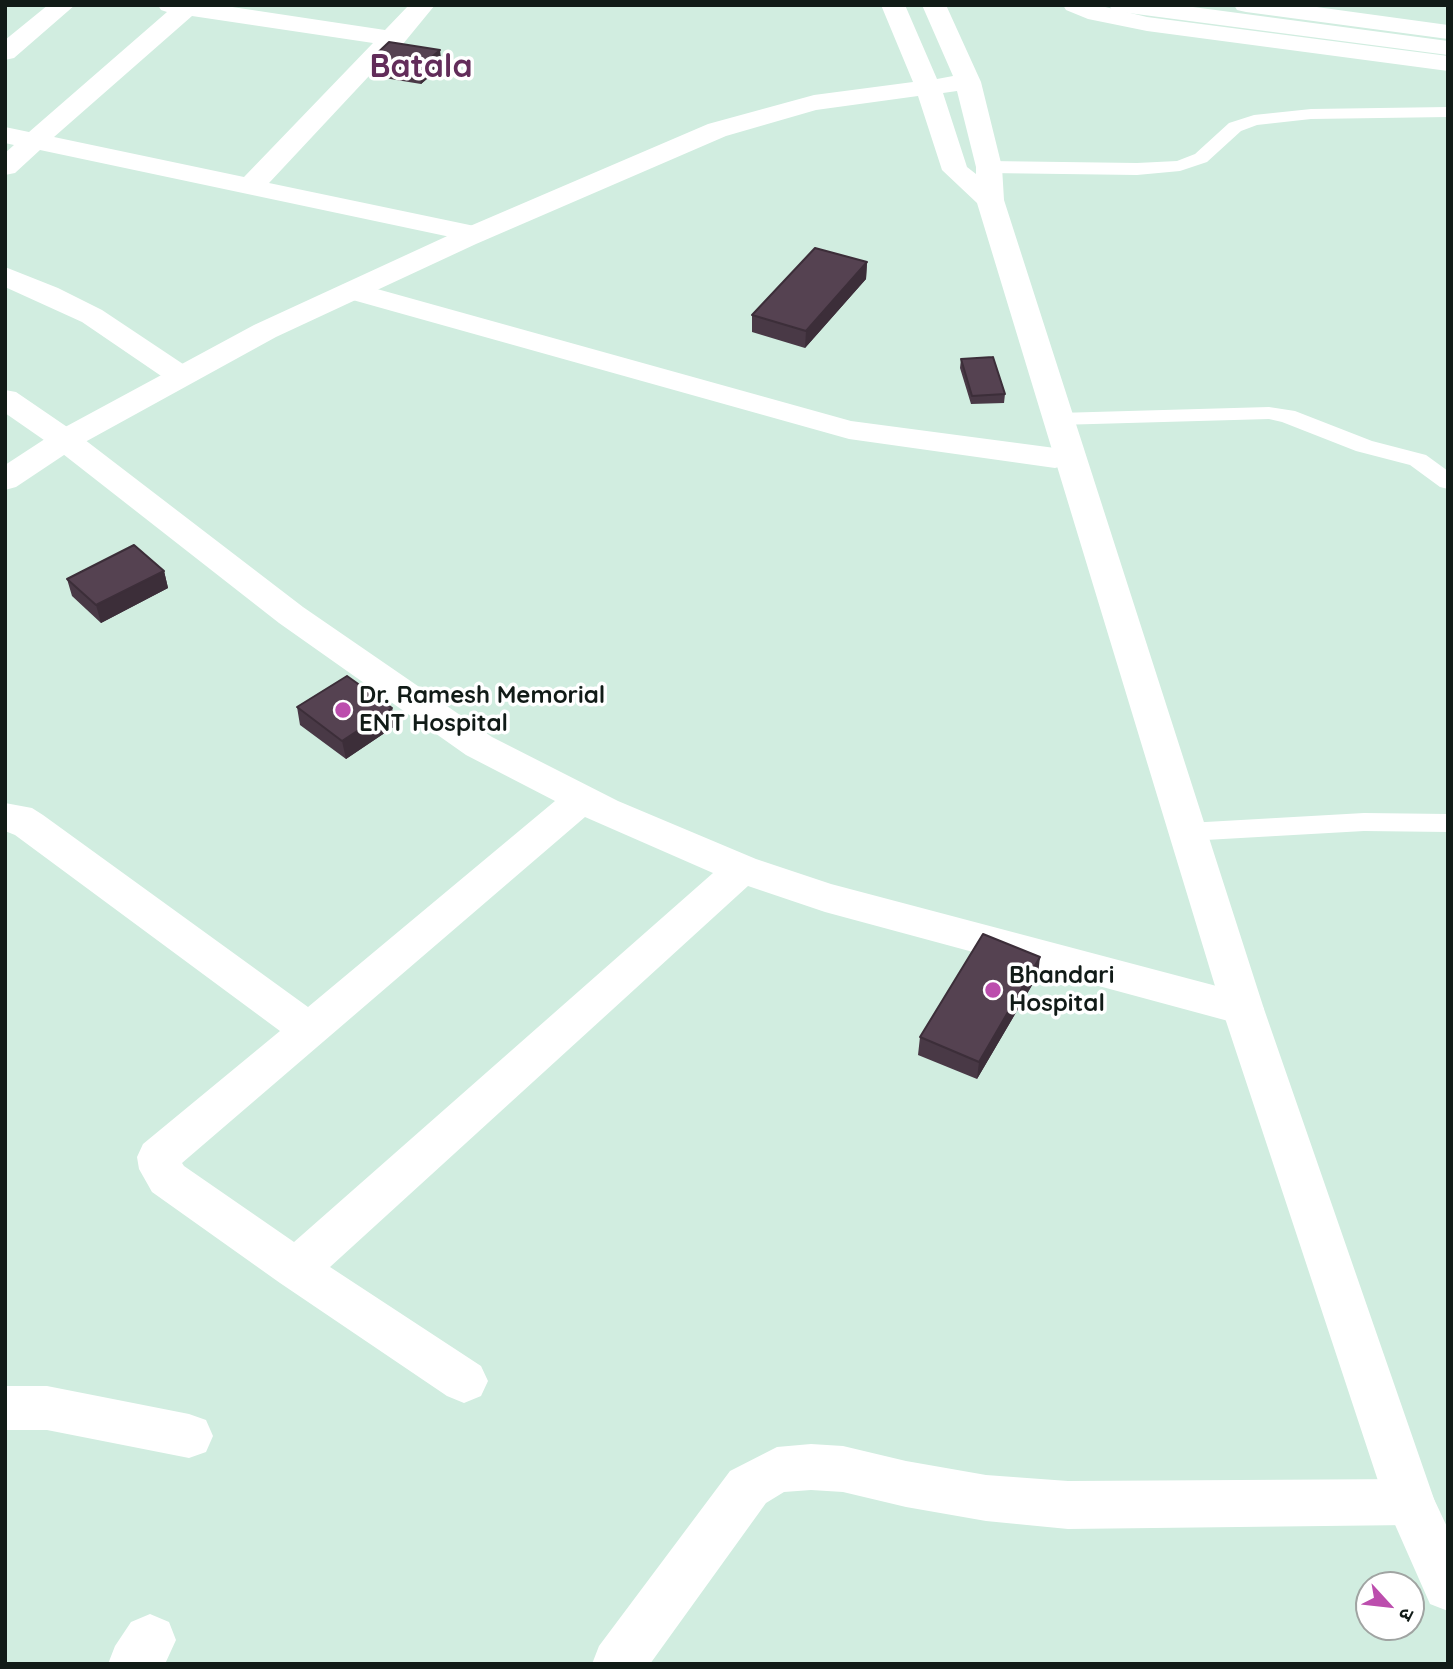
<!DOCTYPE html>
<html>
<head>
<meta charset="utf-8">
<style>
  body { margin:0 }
  #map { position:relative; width:1453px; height:1669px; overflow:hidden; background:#d1ede0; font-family:Quicksand,"Noto Sans Devanagari",sans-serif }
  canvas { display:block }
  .frame { position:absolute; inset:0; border:7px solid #111b17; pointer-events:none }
  .north { position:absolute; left:1355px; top:1571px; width:70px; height:70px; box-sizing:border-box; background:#fff; border:2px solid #a0a4a2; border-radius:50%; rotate:117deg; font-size:19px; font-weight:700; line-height:28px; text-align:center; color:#111b17 }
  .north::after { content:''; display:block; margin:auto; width:24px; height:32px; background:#bc4ead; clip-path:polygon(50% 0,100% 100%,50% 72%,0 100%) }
</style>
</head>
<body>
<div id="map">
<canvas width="1453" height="1669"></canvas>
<div class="frame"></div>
<div class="north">उ</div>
</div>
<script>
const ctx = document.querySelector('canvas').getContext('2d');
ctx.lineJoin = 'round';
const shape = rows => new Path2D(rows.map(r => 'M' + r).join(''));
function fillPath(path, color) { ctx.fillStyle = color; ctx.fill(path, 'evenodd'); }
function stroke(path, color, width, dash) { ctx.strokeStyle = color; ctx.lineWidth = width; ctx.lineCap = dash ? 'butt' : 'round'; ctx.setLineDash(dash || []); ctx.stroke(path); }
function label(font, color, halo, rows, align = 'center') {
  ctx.font = font + ' Quicksand,sans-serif'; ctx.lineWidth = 7; ctx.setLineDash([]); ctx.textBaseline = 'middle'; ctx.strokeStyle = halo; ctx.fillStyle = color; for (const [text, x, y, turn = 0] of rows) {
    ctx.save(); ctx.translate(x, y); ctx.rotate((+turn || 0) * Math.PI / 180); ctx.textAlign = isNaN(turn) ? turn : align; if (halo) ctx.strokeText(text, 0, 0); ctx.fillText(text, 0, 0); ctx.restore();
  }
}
fillPath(shape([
  [1448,107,1448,117,1311,119,1257,125,1241,131,1207,162,1180,171,1137,175,989,173,980,167,989,161,1137,163,1177,161,1195,154,1229,123,1254,115,1311,109,1448,107],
  [1269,407,1295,411,1372,441,1426,455,1448,471,1448,489,1440,487,1410,465,1356,451,1282,422,1269,419,1058,425,1050,424,1047,419,1050,414,1058,413,1269,407],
  [1364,813,1448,814,1448,832,1364,831,1188,841,1179,839,1175,832,1179,825,1188,823,1364,813]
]), '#fff');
fillPath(shape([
  [48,5,75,5,14,58,5,60,5,40,48,5],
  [158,5,219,5,385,30,409,5,435,5,403,44,398,45,269,183,484,228,488,234,484,240,474,242,40,150,15,173,5,175,5,153,14,145,5,143,5,127,29,132,167,12,161,10,158,5],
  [192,16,373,43,244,177,54,137,192,16],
  [1063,5,1097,5,1147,17,1448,56,1448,71,1147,31,1088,19,1066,10,1063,5],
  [1234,5,1302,5,1448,25,1448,39,1246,12,1237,10,1234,5],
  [5,267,58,288,102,310,192,370,196,376,192,382,181,385,170,382,82,322,5,287,5,267],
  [352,282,851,421,1055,448,1066,451,1071,458,1066,465,1055,468,849,439,342,297,337,291,342,285,352,282],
  [5,390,16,392,76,433,303,607,492,737,618,801,756,859,831,884,1243,993,1258,998,1264,1009,1258,1020,1243,1025,825,912,748,886,330,1267,481,1366,488,1381,481,1396,464,1403,447,1396,280,1283,152,1192,139,1169,137,1157,143,1144,280,1031,15,835,5,831,5,803,32,808,43,815,308,1007,555,801,466,755,279,623,54,447,5,413,5,390],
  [585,817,713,873,294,1242,184,1166,182,1163,585,817],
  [5,1386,47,1386,189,1414,206,1420,213,1436,206,1452,189,1458,47,1430,5,1430,5,1386],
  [811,1444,843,1446,906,1461,986,1475,1068,1481,1410,1479,1428,1485,1435,1502,1428,1519,1410,1525,1068,1529,986,1521,906,1507,843,1492,811,1490,784,1492,766,1503,650,1664,592,1664,599,1646,730,1471,777,1447,811,1444],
  [150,1614,169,1622,176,1640,165,1664,108,1664,115,1646,131,1622,150,1614]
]), '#fff');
fillPath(shape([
  [881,5,905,5,937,79,953,76,922,5,946,5,981,82,1002,167,1004,200,1264,1009,1434,1499,1448,1529,1448,1611,1430,1604,1385,1502,1222,1009,977,203,942,170,918,96,816,110,726,136,476,244,276,337,76,447,16,487,5,490,5,465,54,433,254,325,456,232,708,124,814,95,913,82,881,5],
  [957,91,976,167,976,174,967,167,943,93,957,91],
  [1109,5,1178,5,1448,41,1448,55,1121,12,1112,10,1109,5]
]), '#fff');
fillPath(shape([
  [370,60,442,66,421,84,372,76],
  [867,262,866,279,805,348,752,332,752,315],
  [961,359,1005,394,1004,403,971,404,960,368],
  [164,571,168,588,101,623,72,596,67,579],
  [297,707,392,708,395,726,346,759,300,725],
  [1038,975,977,1079,918,1055,920,1037]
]), '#493946');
fillPath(shape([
  [440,50,442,66,421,84,419,68],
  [867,262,866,279,805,348,806,331],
  [164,571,168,588,101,623,96,605],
  [392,708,395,726,346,759,342,741],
  [1040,957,1038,975,977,1079,979,1062]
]), '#3c2e39');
const building = shape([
  [389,42,440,50,419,68,370,60,389,42],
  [815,248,867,262,806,331,752,315,815,248],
  [993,357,1005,394,972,396,961,359,993,357],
  [134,545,164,571,96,605,67,579,134,545],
  [347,676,392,708,342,741,297,707,347,676],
  [983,934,1040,957,979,1062,920,1037,983,934]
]);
fillPath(building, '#554251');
stroke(building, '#3c2e39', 2);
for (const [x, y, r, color] of [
  [343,710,9,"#bc4ead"],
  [993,990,9,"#bc4ead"]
]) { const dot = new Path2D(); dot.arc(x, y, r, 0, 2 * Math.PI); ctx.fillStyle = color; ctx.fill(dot); stroke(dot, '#fff', 2.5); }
label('bold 24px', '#111b17', '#fff', [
  ["Dr. Ramesh Memorial",359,696],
  ["ENT Hospital",359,724],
  ["Bhandari",1009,976],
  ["Hospital",1009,1004]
], 'left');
label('bold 32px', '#622c5a', '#fff', [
  ["Batala",421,67]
]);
</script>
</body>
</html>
